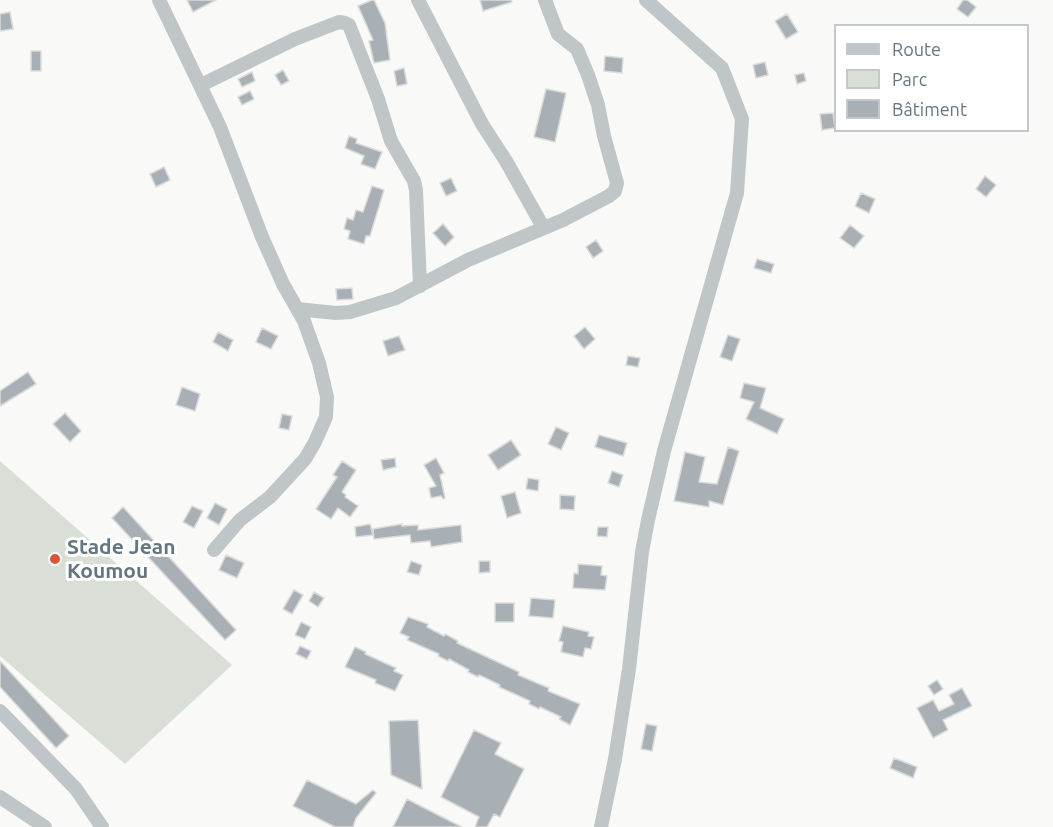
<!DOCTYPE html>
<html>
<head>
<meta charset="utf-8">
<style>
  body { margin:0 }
  #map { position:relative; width:1053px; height:827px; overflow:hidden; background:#f9f9f7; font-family:Ubuntu,sans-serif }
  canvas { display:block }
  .legend { position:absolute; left:834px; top:24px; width:195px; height:108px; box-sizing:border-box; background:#fff; border:2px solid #c2c8cc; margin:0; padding:8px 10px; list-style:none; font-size:18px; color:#667680 }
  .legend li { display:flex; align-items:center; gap:12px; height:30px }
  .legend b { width:30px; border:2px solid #c2c8cc }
</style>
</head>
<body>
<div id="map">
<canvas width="1053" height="827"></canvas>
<ul class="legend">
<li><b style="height:8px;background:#c0c5c8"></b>Route</li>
<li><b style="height:16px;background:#d9ded6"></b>Parc</li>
<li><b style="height:16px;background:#a8b0b6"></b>Bâtiment</li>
</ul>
</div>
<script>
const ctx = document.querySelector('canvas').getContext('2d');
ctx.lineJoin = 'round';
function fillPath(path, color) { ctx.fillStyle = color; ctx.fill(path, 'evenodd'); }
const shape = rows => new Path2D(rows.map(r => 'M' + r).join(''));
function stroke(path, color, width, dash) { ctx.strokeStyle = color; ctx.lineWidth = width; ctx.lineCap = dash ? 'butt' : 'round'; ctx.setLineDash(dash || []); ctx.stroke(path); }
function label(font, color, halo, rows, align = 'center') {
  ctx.font = font + ' Ubuntu,sans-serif'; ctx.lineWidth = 6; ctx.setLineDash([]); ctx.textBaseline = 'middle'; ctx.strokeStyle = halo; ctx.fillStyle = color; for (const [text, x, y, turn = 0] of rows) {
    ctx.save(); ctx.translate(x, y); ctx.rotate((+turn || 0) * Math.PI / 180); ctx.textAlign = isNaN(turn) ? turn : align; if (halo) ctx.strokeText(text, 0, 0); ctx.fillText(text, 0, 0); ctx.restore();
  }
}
fillPath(shape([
  [0,461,232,665,125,764,0,656]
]), '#d9ded6');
const building = shape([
  [187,0,216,0,193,12,187,0],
  [372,0,374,0,385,23,390,60,374,63,369,41,373,40,358,6,372,0],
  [480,0,511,0,512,2,483,11,480,0],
  [963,0,967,0,976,7,968,17,957,9,963,0],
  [10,12,13,29,0,31,0,14,10,12],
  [787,14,798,32,786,39,775,21,787,14],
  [31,51,41,51,41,71,31,71,31,51],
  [605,56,623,58,622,73,604,71,605,56],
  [765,62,768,75,756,78,753,65,765,62],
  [404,68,407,84,397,86,394,71,404,68],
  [283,70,289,81,281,85,275,75,283,70],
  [252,72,255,81,242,87,238,79,252,72],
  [804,73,806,81,797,84,795,75,804,73],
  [546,89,566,93,555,142,534,137,546,89],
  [250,91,254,99,242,105,238,97,250,91],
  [833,113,835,128,822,130,820,114,833,113],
  [349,136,357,139,356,143,382,152,375,169,361,164,364,156,345,148,349,136],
  [164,167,170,180,156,187,150,174,164,167],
  [985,176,996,185,986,197,976,189,985,176],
  [451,178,457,191,446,196,440,183,451,178],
  [372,186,384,190,370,236,366,236,364,244,348,239,350,231,344,229,347,218,353,220,356,210,363,212,372,186],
  [861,193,875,199,869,213,855,206,861,193],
  [443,224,454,237,445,246,433,233,443,224],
  [850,225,864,236,854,248,840,238,850,225],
  [596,240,603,251,593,258,586,247,596,240],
  [757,259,774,264,771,273,754,268,757,259],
  [352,288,353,299,337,300,336,289,352,288],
  [585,327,595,339,584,349,574,336,585,327],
  [262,328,278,336,271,349,256,342,262,328],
  [218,332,233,340,228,351,213,342,218,332],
  [728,335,740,339,732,361,720,357,728,335],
  [399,336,405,350,388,356,383,341,399,336],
  [628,356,640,358,638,367,626,365,628,356],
  [28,372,36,384,0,406,0,391,28,372],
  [744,383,766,388,760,408,784,419,777,434,746,419,754,402,740,398,744,383],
  [182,387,200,394,195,411,176,405,182,387],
  [65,413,81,431,70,442,53,424,65,413],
  [282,414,292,416,289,430,279,428,282,414],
  [556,427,569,433,561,450,548,444,556,427],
  [599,435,627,443,623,456,595,447,599,435],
  [511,440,521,455,498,470,488,455,511,440],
  [728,447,739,451,723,505,709,501,709,507,674,501,685,452,705,457,699,482,717,484,728,447],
  [395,458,396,467,383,470,381,460,395,458],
  [436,458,444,473,440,475,445,498,443,499,441,496,431,498,429,488,436,486,424,465,436,458],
  [342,461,356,470,342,492,346,495,345,497,358,506,350,517,338,508,331,519,316,509,337,477,333,475,342,461],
  [612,471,623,475,619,487,608,483,612,471],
  [528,478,539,480,538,491,526,489,528,478],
  [515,492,521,513,507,518,501,496,515,492],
  [560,495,575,496,574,510,560,509,560,495],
  [215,503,227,509,219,525,207,518,215,503],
  [192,506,203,511,194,528,183,522,192,506],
  [123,507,236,630,225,640,112,518,123,507],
  [370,524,373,535,356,537,355,527,370,524],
  [402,524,402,526,418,525,418,530,461,525,462,542,431,547,430,541,411,543,410,535,374,539,373,529,402,524],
  [598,527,608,527,607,537,597,536,598,527],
  [226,555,244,563,237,578,219,570,226,555],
  [411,561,422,565,419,575,407,572,411,561],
  [479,561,490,561,490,572,479,573,479,561],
  [578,564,602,566,601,575,607,576,605,590,573,588,574,573,578,574,578,564],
  [294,590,303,595,292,614,283,609,294,590],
  [314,592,324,598,318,607,309,601,314,592],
  [531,598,555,600,553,618,529,616,531,598],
  [495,603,514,603,514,622,495,622,495,603],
  [408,617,428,624,427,627,444,636,445,634,458,641,457,643,519,672,518,675,549,688,548,691,580,704,570,725,559,719,561,717,540,707,539,709,529,704,530,701,499,687,500,685,479,675,478,677,468,672,469,670,449,659,448,661,438,656,439,654,407,640,409,637,400,633,408,617],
  [301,622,311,627,305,639,295,635,301,622],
  [563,626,589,632,588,636,594,637,591,649,585,648,583,657,561,652,563,642,559,641,563,626],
  [300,646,311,651,307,659,296,654,300,646],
  [355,647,366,652,365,654,396,668,394,671,403,675,395,691,375,683,376,680,345,667,355,647],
  [0,661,69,736,56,748,0,687,0,661],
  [937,680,943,689,934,695,928,686,937,680],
  [962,688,972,706,943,720,948,730,933,738,917,708,933,700,939,711,954,704,949,695,962,688],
  [418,720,422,789,391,775,389,721,418,720],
  [646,724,657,726,652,751,641,749,646,724],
  [474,730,501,743,495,754,524,769,500,817,494,814,487,827,475,827,479,817,441,797,474,730],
  [894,758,917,767,913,778,890,768,894,758],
  [307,780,356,804,373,790,376,793,356,818,353,827,335,827,293,806,307,780],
  [407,799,444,818,462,827,393,827,407,799]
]);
fillPath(building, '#a8b0b6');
stroke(building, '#dbdbd9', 1.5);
stroke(shape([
  [159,0,220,127,262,237,283,284,304,321,319,363,327,397,326,417,315,442,305,459,270,497,240,520,214,550],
  [418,0,482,124,506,161,543,227],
  [201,85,295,39,339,22,345,23,349,25,378,99,391,141,414,181,416,190,420,286],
  [297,309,336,313,350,312,396,298,468,260,563,220,609,196,615,191,617,183,604,136,598,105,588,75,577,49,558,34,545,0],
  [0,711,76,789,102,827],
  [0,797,45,827],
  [601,827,615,759,629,669,642,552,648,520,664,451,737,193,742,119,722,68,646,0]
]), '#c0c5c8', 14);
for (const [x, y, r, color] of [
  [55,559,6,"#da5636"]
]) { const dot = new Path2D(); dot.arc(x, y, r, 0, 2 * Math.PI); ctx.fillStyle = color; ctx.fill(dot); stroke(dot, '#fff', 2); }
label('bold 21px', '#667680', '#fff', [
  ["Stade Jean",67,547],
  ["Koumou",67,571]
], 'left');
</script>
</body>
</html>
